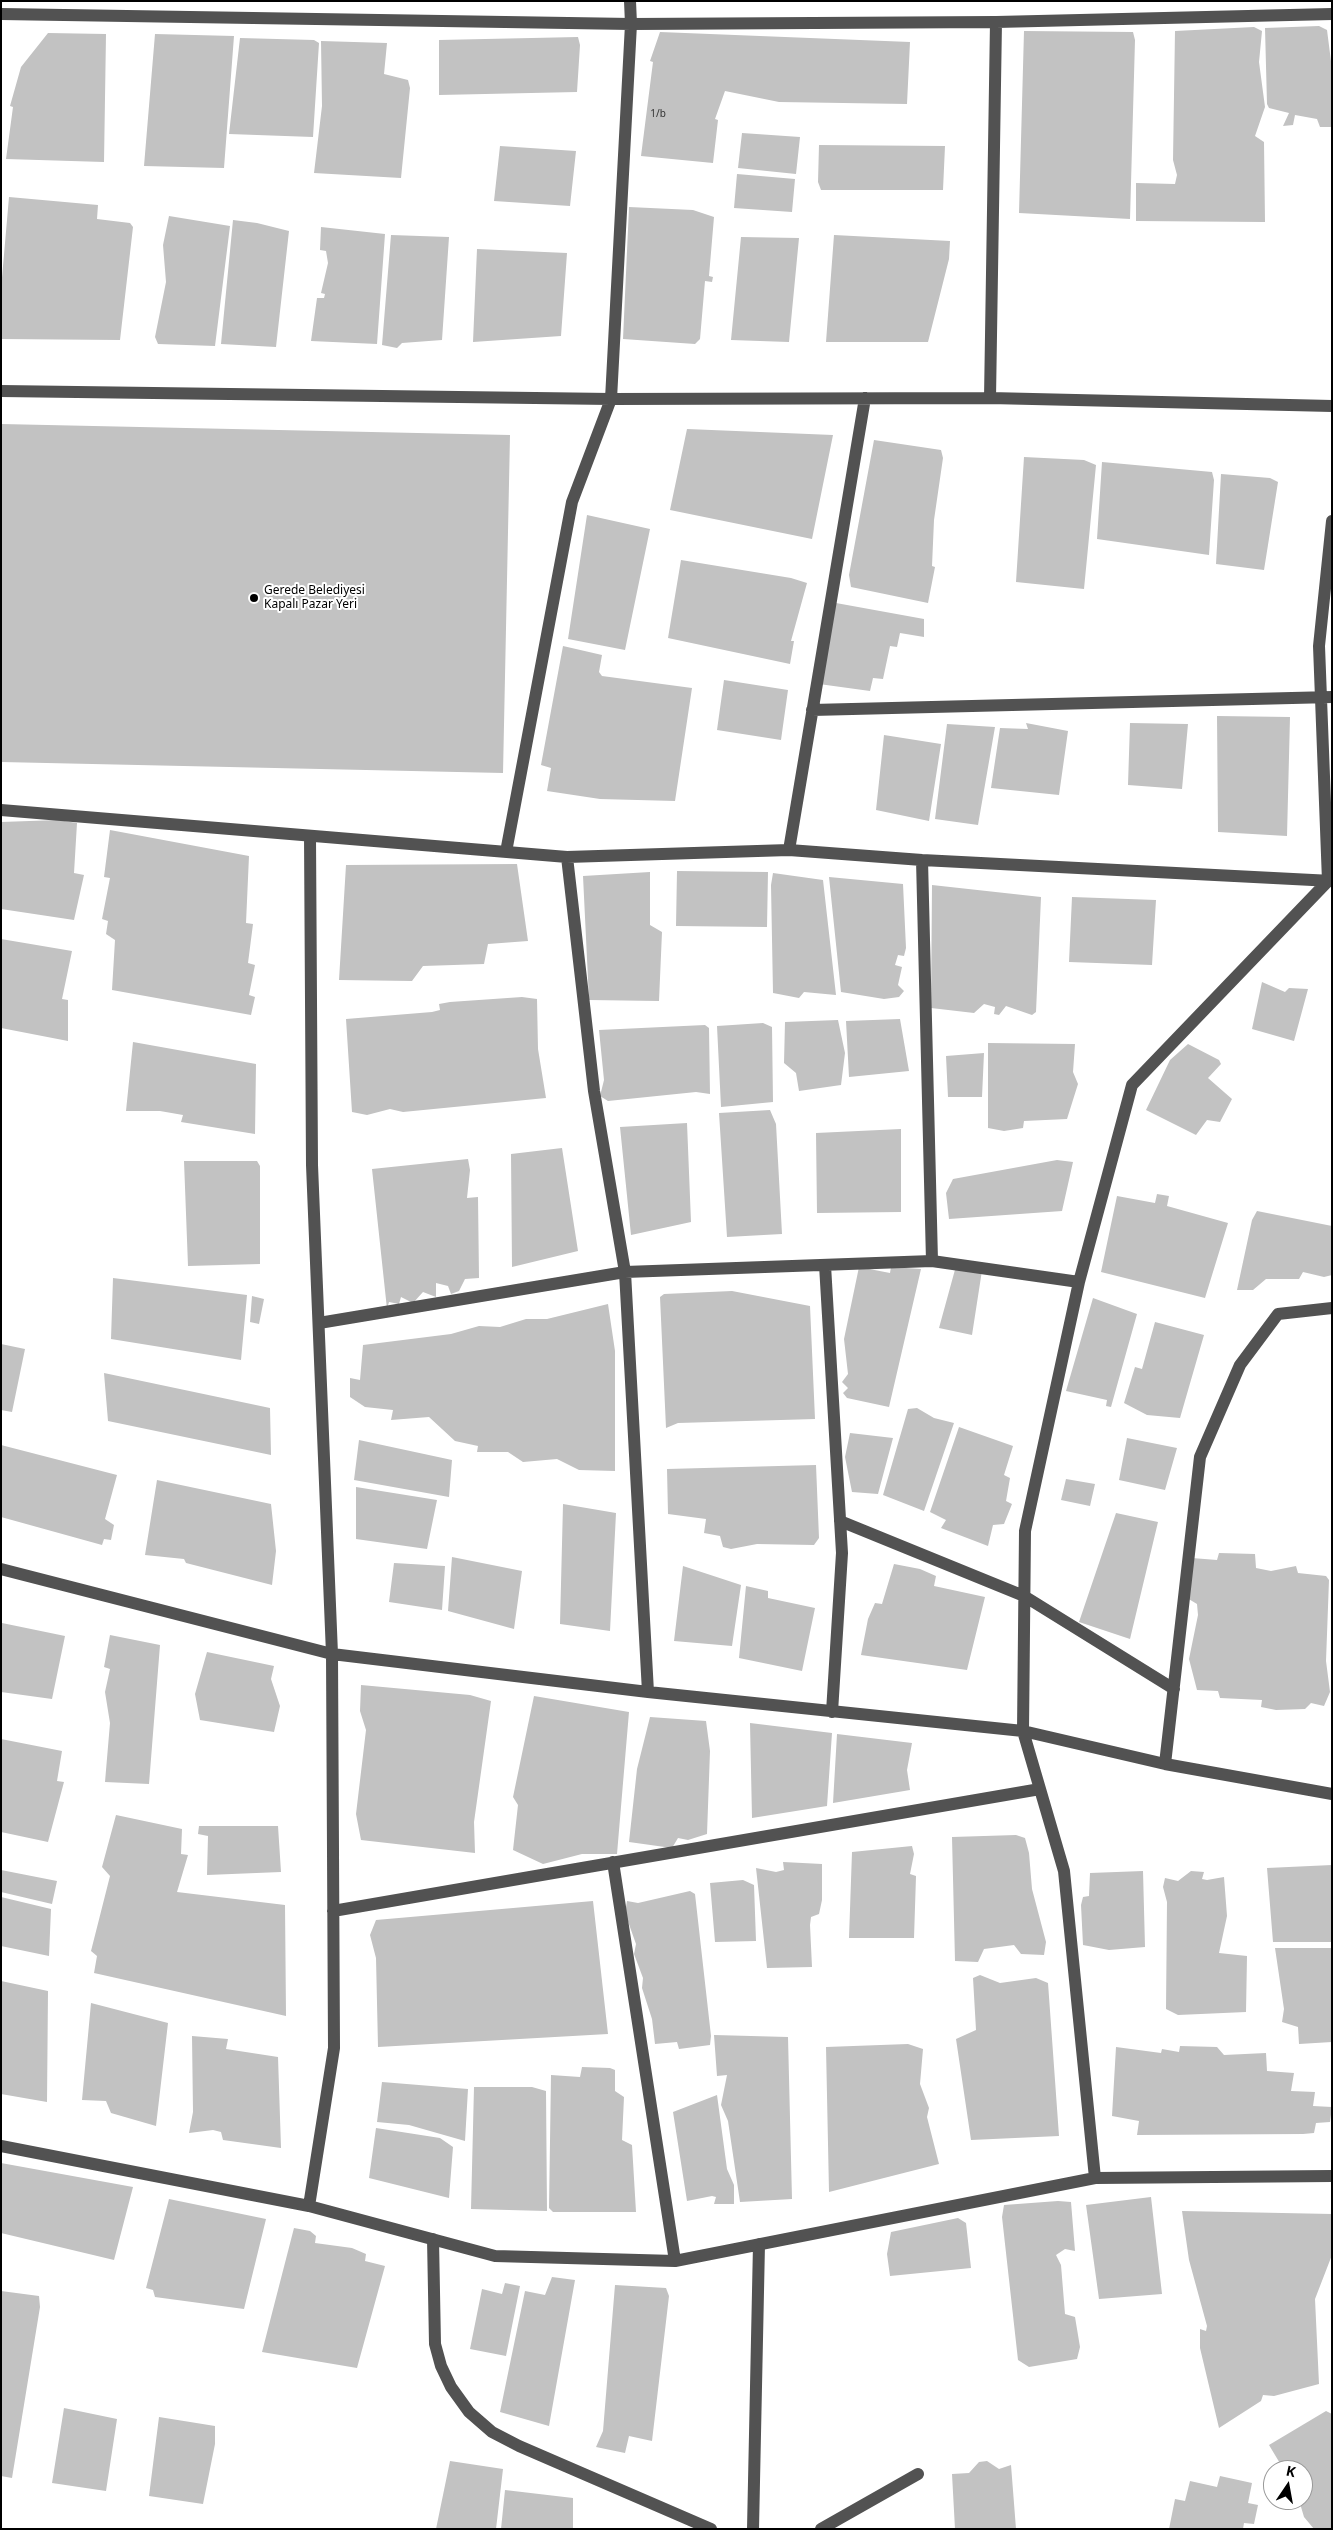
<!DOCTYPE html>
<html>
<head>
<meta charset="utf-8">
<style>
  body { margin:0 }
  #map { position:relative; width:1333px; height:2530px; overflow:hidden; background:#fff; font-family:"Noto Sans",sans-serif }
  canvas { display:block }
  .frame { position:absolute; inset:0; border:2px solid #000; pointer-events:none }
  .north { position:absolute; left:1263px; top:2460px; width:50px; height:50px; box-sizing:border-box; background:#fff; border:1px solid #999; border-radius:50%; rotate:12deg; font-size:14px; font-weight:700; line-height:20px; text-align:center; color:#000 }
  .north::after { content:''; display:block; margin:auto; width:18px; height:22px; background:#000; clip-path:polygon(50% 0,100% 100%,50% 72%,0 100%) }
</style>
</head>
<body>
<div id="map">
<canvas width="1333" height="2530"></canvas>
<div class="frame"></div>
<div class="north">K</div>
</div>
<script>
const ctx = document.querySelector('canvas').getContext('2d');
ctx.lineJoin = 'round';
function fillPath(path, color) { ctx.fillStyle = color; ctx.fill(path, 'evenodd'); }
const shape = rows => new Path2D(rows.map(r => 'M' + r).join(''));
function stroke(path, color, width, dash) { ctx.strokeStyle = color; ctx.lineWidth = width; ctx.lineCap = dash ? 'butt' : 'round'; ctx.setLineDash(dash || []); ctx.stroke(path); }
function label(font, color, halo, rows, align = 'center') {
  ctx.font = font + ' "Noto Sans",sans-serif'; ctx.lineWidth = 4; ctx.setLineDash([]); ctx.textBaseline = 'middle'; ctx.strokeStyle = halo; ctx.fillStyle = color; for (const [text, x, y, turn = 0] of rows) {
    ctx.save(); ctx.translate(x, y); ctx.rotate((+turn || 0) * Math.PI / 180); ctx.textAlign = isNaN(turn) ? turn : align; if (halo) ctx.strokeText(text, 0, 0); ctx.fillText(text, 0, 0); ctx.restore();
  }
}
fillPath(shape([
  [1319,26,1327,30,1332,69,1332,127,1320,127,1317,119,1295,115,1293,125,1283,126,1289,113,1269,108,1267,104,1265,28],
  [1254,27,1262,31,1259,62,1265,107,1255,136,1264,142,1265,222,1136,221,1136,183,1175,184,1177,175,1173,160,1175,31],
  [1024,31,1133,32,1135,40,1130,219,1019,213],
  [660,32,910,42,907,104,779,102,725,91,715,119,718,120,713,163,641,156,653,62,650,61],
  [48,33,106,34,104,162,6,159,13,107,10,106,21,67],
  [155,34,234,36,224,168,144,166],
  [578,37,580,45,577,92,439,95,439,40],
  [240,38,314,40,319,43,313,137,229,134],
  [321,41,387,43,384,74,408,80,410,88,401,178,314,173,322,106],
  [742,133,800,137,796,174,738,168],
  [819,145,945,146,943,190,821,190,818,182],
  [500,146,576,151,570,206,494,201],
  [737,174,795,179,792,212,734,208],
  [9,197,98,205,97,219,130,223,133,227,120,340,1,339,1,289],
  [629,207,693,210,714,217,709,276,713,277,712,282,705,281,700,339,695,344,623,339],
  [169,216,230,226,215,346,158,344,155,337,166,282,163,245],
  [233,220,257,223,289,231,276,347,221,344],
  [321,227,385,234,377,344,311,341,317,298,324,298,325,294,321,293,328,263,326,251,320,250],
  [391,235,449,237,442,340,402,343,397,348,382,345],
  [834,235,950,241,949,259,928,342,826,342],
  [741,237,799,238,789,342,731,340],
  [477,249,567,253,561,336,473,342],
  [1,424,510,435,503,773,1,762],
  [687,429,833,435,812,539,670,510],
  [874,440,941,450,943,458,934,520,932,566,935,567,928,603,851,587,849,575],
  [1024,457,1084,460,1096,465,1084,589,1016,582],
  [1102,462,1212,472,1214,480,1209,555,1097,539],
  [1221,474,1270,478,1278,482,1264,570,1216,564],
  [587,515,650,529,625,650,568,639],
  [681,560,791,578,807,583,791,641,794,641,790,664,668,638],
  [836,603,924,619,924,637,900,633,897,647,890,646,883,679,873,678,870,691,819,684],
  [563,646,602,655,599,672,602,676,692,688,675,801,600,799,547,791,551,768,541,765],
  [724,680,788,690,781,740,717,730],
  [1217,716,1290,717,1287,836,1218,832],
  [1026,723,1068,731,1059,795,991,788,1000,728,1028,729],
  [1130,723,1188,724,1182,789,1128,785],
  [947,724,995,727,978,825,935,819],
  [884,735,941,744,929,821,876,810],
  [58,820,77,823,74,873,84,875,74,920,1,909,1,822],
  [110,830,249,856,246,923,253,924,248,963,255,965,249,995,255,997,251,1015,112,990,115,940,106,934,108,921,102,919,110,878,104,877],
  [517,864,528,941,488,944,484,964,423,966,412,981,339,980,346,865],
  [677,871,768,872,767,927,676,926],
  [650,872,650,925,662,932,659,1001,589,1000,583,876],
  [773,873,823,880,836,995,804,992,799,998,773,993,771,885],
  [829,877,903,884,906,948,904,956,898,955,895,965,902,967,898,985,904,991,899,997,884,999,841,992],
  [932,885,1041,897,1036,1012,1032,1015,1006,1006,999,1015,994,1014,995,1007,984,1004,974,1013,931,1008],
  [1072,897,1156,900,1152,965,1069,962],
  [1,939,72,951,62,999,68,1000,68,1041,1,1028],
  [1262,982,1285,992,1289,988,1308,989,1294,1041,1252,1029],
  [522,997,537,999,538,1049,546,1098,403,1112,390,1109,367,1115,352,1112,346,1019,432,1012,440,1010,439,1004,450,1002],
  [900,1019,909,1071,849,1077,846,1021],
  [838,1020,845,1053,841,1085,799,1091,796,1073,784,1063,785,1022],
  [763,1023,772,1027,773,1102,721,1107,717,1026],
  [705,1025,709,1028,710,1094,696,1092,608,1101,600,1096,604,1080,599,1030],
  [133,1042,256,1064,255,1134,181,1122,183,1115,160,1111,126,1111],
  [988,1043,1075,1044,1073,1072,1078,1084,1067,1119,1024,1121,1023,1128,1004,1131,988,1128],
  [1188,1044,1219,1060,1221,1064,1208,1078,1232,1099,1220,1122,1207,1120,1196,1135,1146,1110,1170,1060],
  [984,1053,982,1097,948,1097,946,1056],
  [770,1110,776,1124,782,1234,727,1237,719,1113],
  [687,1123,691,1222,631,1235,620,1127],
  [901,1129,901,1212,817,1213,816,1133],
  [562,1148,578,1251,512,1267,511,1154],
  [468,1159,470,1170,467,1198,478,1197,479,1278,465,1279,459,1291,451,1294,448,1286,436,1283,436,1297,423,1292,413,1303,401,1297,399,1304,389,1302,387,1309,372,1169],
  [1057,1160,1073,1162,1062,1211,949,1219,946,1193,953,1179],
  [184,1161,257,1161,260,1166,260,1264,188,1266],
  [1157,1194,1169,1196,1167,1206,1228,1223,1205,1298,1101,1272,1117,1196,1155,1203],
  [1257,1211,1332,1226,1332,1275,1324,1277,1303,1272,1299,1279,1266,1279,1253,1290,1237,1290,1252,1220],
  [983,1264,972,1335,939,1328,956,1266],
  [859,1267,890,1273,891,1267,921,1269,889,1407,847,1398,843,1393,848,1388,842,1382,848,1374,844,1339],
  [113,1278,247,1295,241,1360,111,1339],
  [732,1291,810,1306,815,1419,678,1423,666,1428,660,1297,664,1294],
  [252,1296,264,1299,259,1324,250,1322],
  [1093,1298,1137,1314,1111,1407,1106,1406,1107,1400,1066,1391],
  [608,1304,615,1351,615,1471,579,1470,557,1459,523,1462,508,1452,477,1452,478,1446,455,1441,429,1417,391,1420,393,1410,365,1407,350,1397,350,1378,360,1380,363,1345,451,1334,479,1326,500,1327,526,1319,547,1319],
  [1155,1322,1204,1335,1180,1418,1147,1415,1124,1403,1135,1367,1142,1369],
  [1,1344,25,1349,12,1412,1,1410],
  [104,1373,270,1408,271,1455,108,1421],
  [917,1408,934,1418,954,1423,924,1511,883,1495,908,1409],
  [959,1427,1013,1446,1004,1475,1010,1478,1006,1501,1012,1504,1004,1524,993,1525,988,1546,941,1528,946,1520,930,1512],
  [850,1433,893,1438,878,1494,852,1492,845,1457],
  [1127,1438,1177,1448,1165,1490,1119,1480],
  [359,1440,452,1460,449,1497,354,1480],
  [1,1445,117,1475,105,1519,114,1525,111,1540,104,1539,102,1545,1,1517],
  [816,1465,819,1538,814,1545,757,1544,731,1549,723,1547,720,1536,704,1533,706,1519,668,1514,667,1469],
  [1066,1479,1095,1484,1090,1506,1061,1500],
  [157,1480,271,1504,276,1551,272,1585,186,1563,184,1559,145,1555],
  [356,1487,437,1500,427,1549,356,1539],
  [563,1504,616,1513,610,1631,560,1624],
  [1116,1513,1158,1522,1130,1639,1079,1622],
  [1219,1553,1255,1554,1256,1568,1271,1571,1296,1566,1298,1573,1326,1576,1329,1580,1326,1661,1330,1692,1324,1706,1311,1703,1305,1709,1276,1710,1261,1707,1262,1700,1220,1698,1218,1691,1197,1690,1189,1659,1198,1615,1197,1604,1187,1598,1192,1558,1217,1560],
  [452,1557,522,1571,514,1629,448,1611],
  [394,1563,445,1566,442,1610,389,1602],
  [894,1564,920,1569,936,1576,934,1586,985,1597,967,1670,861,1655,868,1619,875,1603,882,1604],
  [683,1566,741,1585,732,1646,674,1641],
  [746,1586,768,1591,768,1598,815,1608,802,1671,739,1658],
  [2,1623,65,1636,52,1699,1,1692],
  [110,1635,160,1645,149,1784,105,1782,110,1723,105,1692,110,1669,104,1667],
  [207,1652,274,1666,271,1679,280,1706,274,1732,200,1720,195,1694],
  [361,1685,470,1695,491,1701,474,1822,475,1853,361,1840,356,1814,366,1730,360,1711],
  [534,1696,629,1712,617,1854,582,1854,543,1864,513,1850,518,1805,513,1797],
  [650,1717,706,1721,710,1751,707,1834,688,1840,678,1838,672,1848,629,1842,637,1769],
  [750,1723,832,1733,827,1806,752,1818],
  [837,1734,912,1743,907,1770,910,1790,833,1803],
  [1,1739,62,1751,57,1781,64,1782,48,1842,1,1832],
  [116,1815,182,1829,181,1854,188,1855,177,1892,285,1905,286,2016,94,1973,97,1956,91,1951,110,1876,102,1867],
  [199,1826,278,1826,281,1872,207,1875,208,1836,198,1834],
  [1016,1835,1025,1838,1029,1853,1032,1889,1046,1942,1044,1955,1021,1954,1014,1945,984,1949,978,1962,955,1961,952,1837],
  [912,1846,914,1854,910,1874,916,1876,914,1938,849,1938,852,1852],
  [783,1862,822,1864,822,1900,819,1914,811,1917,810,1925,812,1967,767,1968,756,1868,776,1872,784,1870],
  [1332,1865,1332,1942,1273,1942,1267,1868],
  [1,1870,57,1881,52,1904,1,1892],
  [1143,1871,1145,1947,1109,1950,1083,1945,1081,1905,1083,1897,1089,1896,1090,1873],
  [1191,1871,1204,1872,1202,1879,1207,1880,1224,1877,1227,1916,1219,1953,1247,1956,1246,2012,1178,2015,1166,2009,1167,1902,1163,1887,1165,1878,1178,1881],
  [743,1880,754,1885,756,1941,715,1942,710,1883],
  [690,1891,695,1894,711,2036,710,2045,679,2049,677,2042,655,2044,652,2019,642,1988,643,1978,634,1954,636,1944,625,1913,627,1901,638,1903],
  [1,1897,51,1909,49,1956,1,1946],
  [593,1901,608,2034,378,2047,376,1958,370,1935,376,1920],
  [1275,1948,1332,1948,1332,2042,1299,2044,1298,2027,1282,2022,1284,2009],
  [980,1975,1000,1983,1036,1978,1048,1983,1059,2136,971,2140,956,2039,976,2030,973,1978],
  [1,1981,48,1991,47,2102,1,2094],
  [91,2003,168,2023,156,2126,111,2113,106,2101,82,2100],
  [714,2035,788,2037,792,2199,740,2202,728,2121,721,2105,727,2075,717,2076],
  [192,2036,228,2039,226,2049,278,2057,281,2148,223,2140,221,2132,213,2130,189,2133,193,2112],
  [908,2044,923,2049,920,2084,929,2108,927,2117,939,2164,829,2192,826,2047],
  [1180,2046,1217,2047,1224,2055,1266,2053,1267,2071,1294,2073,1291,2091,1315,2092,1313,2106,1332,2107,1330,2122,1316,2123,1314,2133,1303,2134,1137,2135,1139,2121,1112,2116,1116,2047,1161,2053,1162,2049,1179,2052],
  [582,2067,610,2068,615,2070,615,2091,624,2097,622,2140,632,2145,636,2212,553,2212,549,2208,551,2075,580,2077],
  [382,2082,468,2089,465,2141,409,2125,377,2122],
  [474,2087,532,2087,546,2091,547,2211,471,2209],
  [717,2095,727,2169,734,2185,734,2204,714,2204,716,2197,712,2196,687,2201,673,2112],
  [376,2128,440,2138,453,2147,449,2198,369,2178],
  [1,2163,133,2187,114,2260,1,2233],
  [1151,2197,1162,2294,1099,2299,1086,2205],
  [169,2199,266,2219,244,2309,155,2297,153,2290,146,2288],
  [1058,2201,1071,2202,1075,2251,1065,2249,1056,2255,1061,2265,1065,2314,1075,2317,1080,2347,1077,2359,1029,2367,1018,2360,1002,2217,1004,2205],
  [1182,2211,1332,2214,1332,2255,1315,2299,1319,2384,1274,2396,1263,2395,1261,2401,1219,2428,1200,2348,1200,2329,1206,2331,1207,2326,1189,2260],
  [958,2218,966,2223,971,2268,890,2276,887,2254,891,2232],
  [294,2228,310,2231,316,2236,315,2243,352,2248,366,2254,365,2261,385,2266,357,2368,262,2352],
  [552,2277,575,2280,549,2426,500,2412,525,2291,545,2295],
  [505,2283,520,2286,506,2356,470,2349,482,2289,502,2294],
  [615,2285,666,2288,669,2296,652,2441,629,2436,625,2453,596,2447,603,2431],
  [1,2291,39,2296,40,2307,12,2478,1,2476],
  [64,2408,117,2419,106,2491,52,2483],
  [1326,2411,1332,2414,1332,2529,1314,2529,1304,2517,1299,2500,1303,2500,1303,2470,1284,2470,1269,2445],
  [159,2417,215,2426,215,2444,203,2504,149,2496],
  [450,2461,503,2469,496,2529,436,2529],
  [987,2461,999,2469,1011,2465,1016,2529,955,2529,952,2474,969,2473,979,2462],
  [1220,2476,1252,2483,1248,2503,1258,2505,1254,2524,1244,2523,1243,2529,1169,2529,1175,2499,1185,2501,1190,2481,1217,2487],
  [505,2490,573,2498,573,2529,501,2529]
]), '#c2c2c2');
stroke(shape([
  [1,14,631,24,996,22,1332,14],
  [1,391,611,399,990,398,1332,406],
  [990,398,996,22],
  [812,710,1332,697],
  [1,810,567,857,789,850,922,860,1332,881],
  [789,850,865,398],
  [506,852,572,502,611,399,631,24,630,1],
  [922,860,932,1261],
  [825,1265,842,1553,832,1712],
  [319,1323,625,1272,594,1091,567,857],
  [840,1521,1024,1596,1174,1689],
  [1,1569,332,1654,648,1692,1023,1731,1165,1764,1332,1794],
  [648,1692,625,1272,932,1261,1079,1282],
  [1165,1764,1200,1457,1240,1365,1278,1314,1332,1308],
  [613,1862,675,2261],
  [333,1911,1040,1789],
  [1,2146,309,2206,495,2256,675,2261,1095,2178,1332,2176],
  [1095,2178,1064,1871,1023,1731,1025,1531,1079,1282,1132,1085,1328,881,1319,646,1332,521],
  [309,2206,334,2048,332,1654,312,1165,310,836],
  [433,2239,435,2344,441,2366,451,2387,469,2412,492,2432,519,2446,711,2529],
  [753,2529,759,2244],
  [821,2529,918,2474]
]), '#525252', 12);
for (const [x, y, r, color] of [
  [254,598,5,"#000"]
]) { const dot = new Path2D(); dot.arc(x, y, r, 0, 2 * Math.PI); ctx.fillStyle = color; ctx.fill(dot); stroke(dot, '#fff', 2); }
label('10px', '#303030', null, [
  ["1/b",658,114]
]);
label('12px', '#000', '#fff', [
  ["Gerede Belediyesi",264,591],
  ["Kapalı Pazar Yeri",264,605]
], 'left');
</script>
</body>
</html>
